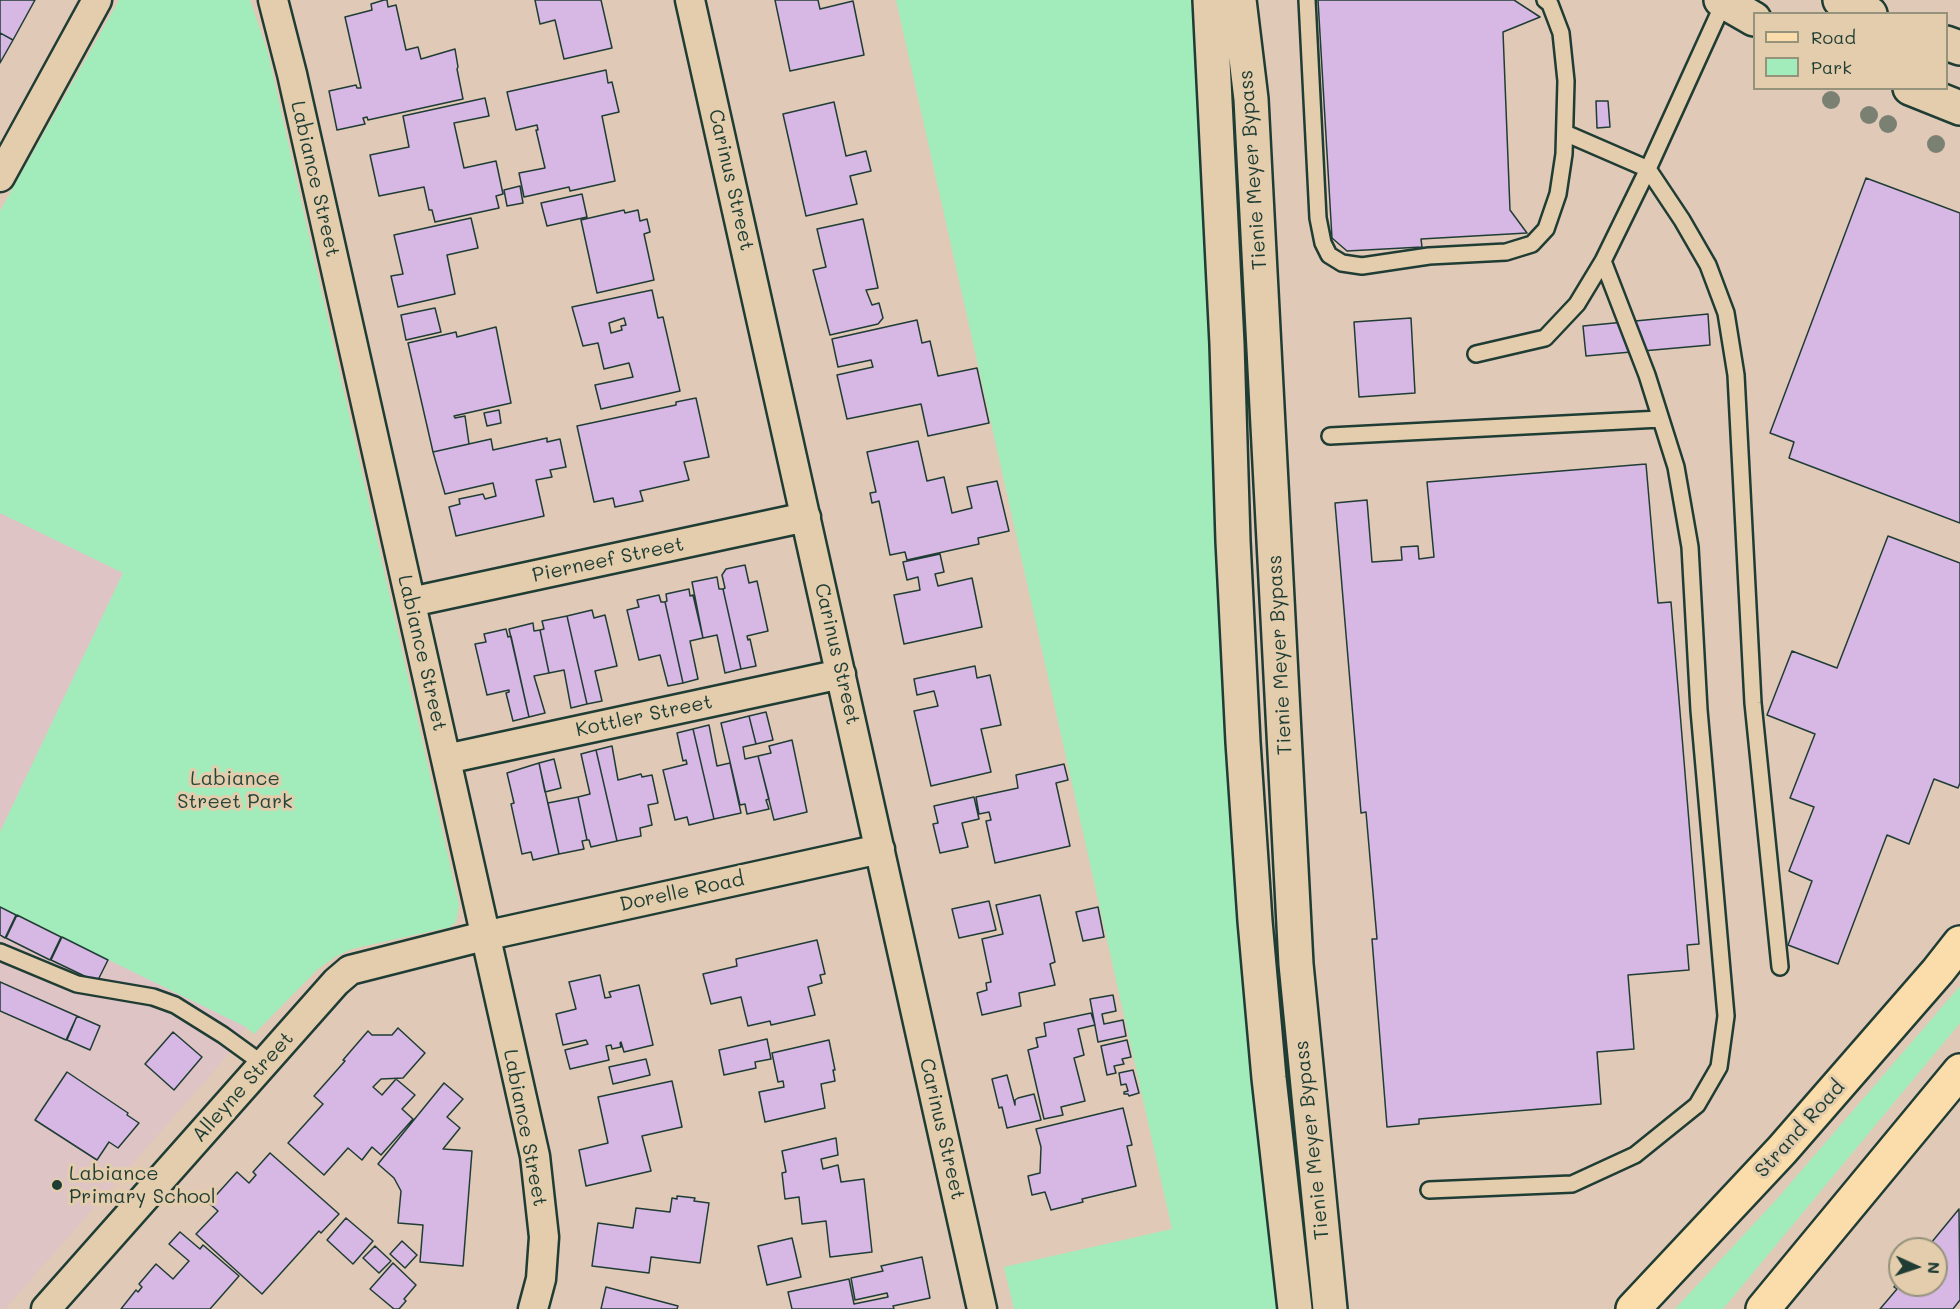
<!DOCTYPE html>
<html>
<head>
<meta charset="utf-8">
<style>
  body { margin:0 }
  #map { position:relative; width:1960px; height:1309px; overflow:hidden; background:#e1c9b7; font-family:Mali,sans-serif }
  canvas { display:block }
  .legend { position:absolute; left:1753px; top:12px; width:195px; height:78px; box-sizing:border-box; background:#e3cdac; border:2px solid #95937c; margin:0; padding:8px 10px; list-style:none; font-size:18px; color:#1f3d34 }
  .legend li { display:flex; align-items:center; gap:12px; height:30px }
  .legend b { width:30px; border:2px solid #95937c }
  .north { position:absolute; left:1888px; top:1237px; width:60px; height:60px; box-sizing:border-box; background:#e3cdac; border:2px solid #95937c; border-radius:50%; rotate:93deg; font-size:16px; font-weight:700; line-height:24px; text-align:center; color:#1f3d34 }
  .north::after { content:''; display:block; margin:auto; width:21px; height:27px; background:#1f3d34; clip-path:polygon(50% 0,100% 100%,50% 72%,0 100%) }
</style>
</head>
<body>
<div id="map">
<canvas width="1960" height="1309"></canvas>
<ul class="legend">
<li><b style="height:8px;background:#fbddab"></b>Road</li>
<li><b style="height:16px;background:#a2ecbb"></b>Park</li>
</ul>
<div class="north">N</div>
</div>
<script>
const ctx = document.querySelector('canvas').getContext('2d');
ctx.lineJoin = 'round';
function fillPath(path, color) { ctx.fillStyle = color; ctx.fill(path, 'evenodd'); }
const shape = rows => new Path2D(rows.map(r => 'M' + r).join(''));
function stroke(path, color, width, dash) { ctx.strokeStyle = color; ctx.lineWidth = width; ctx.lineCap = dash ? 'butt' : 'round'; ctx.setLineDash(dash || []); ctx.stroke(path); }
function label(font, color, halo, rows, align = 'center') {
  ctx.font = font + ' Mali,sans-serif'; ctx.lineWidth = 6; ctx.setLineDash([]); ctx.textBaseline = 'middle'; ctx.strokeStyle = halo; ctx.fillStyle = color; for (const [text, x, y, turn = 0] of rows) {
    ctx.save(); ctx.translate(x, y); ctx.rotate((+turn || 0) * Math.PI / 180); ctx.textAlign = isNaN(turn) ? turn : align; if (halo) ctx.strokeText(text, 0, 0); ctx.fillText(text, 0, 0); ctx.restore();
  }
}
fillPath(shape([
  [0,513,123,573,0,832],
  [0,907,246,1027,223,1061,5,1309,0,1309]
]), '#dec4c4');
fillPath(shape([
  [119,0,250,0,268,53,459,905,456,922,450,927,352,949,335,957,317,970,254,1034,246,1027,0,907,0,832,123,573,0,513,0,211],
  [896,0,1192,0,1224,599,1283,1309,1014,1309,1004,1267,1172,1229],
  [1960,986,1960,1023,1723,1309,1675,1309,1777,1199]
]), '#a2ecbb');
const building = shape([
  [0,0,35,0,13,40,0,33,0,0],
  [384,0,387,0,388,7,396,5,406,50,418,47,421,59,455,49,458,67,457,69,463,99,368,120,367,117,363,118,365,124,337,130,329,91,356,85,357,88,361,88,345,17,372,10,371,4,384,0],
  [535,0,601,0,612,48,564,59,555,20,540,24,535,0],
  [775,0,818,0,820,9,853,1,864,55,790,71,775,0],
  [1318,0,1514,0,1540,17,1503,32,1510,210,1527,233,1421,239,1422,247,1347,251,1332,238,1318,0],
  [0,33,13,40,0,63,0,33],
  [606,70,608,83,612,82,619,112,602,116,615,181,570,191,569,187,524,197,519,173,545,168,536,130,538,130,537,125,516,130,507,92,606,70],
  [485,98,489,116,454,123,464,168,496,161,503,194,496,196,499,208,435,222,432,210,429,210,424,187,379,196,370,155,409,147,403,116,485,98],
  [1596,101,1608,101,1610,127,1597,128,1596,101],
  [834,102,846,156,866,151,871,171,850,176,857,204,806,216,783,114,834,102],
  [1866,178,1960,213,1960,523,1789,458,1794,442,1770,433,1866,178],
  [520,186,523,203,507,206,504,190,520,186],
  [582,194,587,217,547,226,541,203,582,194],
  [624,210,625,213,638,210,640,221,647,219,650,232,644,234,654,280,597,293,581,220,624,210],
  [471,218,478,248,447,255,455,294,398,307,391,276,403,274,394,235,471,218],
  [863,219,878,288,866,290,872,305,879,303,883,318,878,324,830,335,813,270,826,267,817,229,863,219],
  [652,290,658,318,663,317,680,391,601,409,595,385,633,377,629,363,604,369,598,343,583,346,572,307,652,290],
  [624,318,626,325,621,326,622,330,611,333,609,323,624,318],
  [435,308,441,332,406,340,401,315,435,308],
  [1708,314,1710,345,1586,356,1583,326,1708,314],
  [1411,318,1415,393,1359,397,1354,322,1411,318],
  [917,320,922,343,930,341,938,376,977,368,989,423,928,436,921,404,847,419,837,375,873,367,871,360,838,367,832,339,917,320],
  [496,327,511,403,454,416,455,418,465,416,469,444,433,452,408,343,456,332,457,337,496,327],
  [696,398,709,457,684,462,689,480,640,491,643,501,615,507,613,498,594,502,577,426,676,405,676,402,696,398],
  [499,410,501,423,487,426,484,413,499,410],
  [547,438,547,442,560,439,566,467,550,470,552,477,536,480,544,516,456,536,449,507,460,504,459,499,483,494,485,499,496,496,493,483,445,494,433,452,491,439,493,450,547,438],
  [918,441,927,481,944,477,952,513,972,508,967,487,997,481,1009,531,978,538,979,544,907,560,905,552,890,555,879,501,872,503,870,493,876,492,867,452,918,441],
  [1646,464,1658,603,1671,602,1699,944,1687,945,1689,970,1628,975,1634,1049,1597,1052,1601,1104,1419,1119,1419,1124,1387,1127,1372,939,1377,939,1366,812,1361,813,1335,503,1367,500,1372,562,1402,560,1401,547,1418,546,1419,559,1434,557,1427,482,1646,464],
  [1888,536,1960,563,1960,783,1958,788,1934,779,1909,844,1887,835,1838,964,1788,945,1812,881,1789,871,1814,807,1790,798,1815,734,1767,715,1792,651,1837,668,1888,536],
  [940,554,944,572,935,574,938,586,972,578,982,627,904,644,894,595,920,590,918,577,907,580,903,562,940,554],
  [745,565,749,583,757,581,768,631,747,636,748,640,750,639,756,666,741,669,723,589,725,588,722,575,726,569,745,565],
  [717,577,719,589,723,589,741,669,725,673,717,635,703,638,692,582,717,577],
  [689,589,690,596,693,595,703,638,690,641,698,679,683,683,665,602,667,601,666,594,689,589],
  [659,595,661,602,665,602,683,683,668,686,660,655,639,660,627,610,639,607,637,600,659,595],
  [592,610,594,618,605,615,617,666,595,671,602,701,587,704,567,616,592,610],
  [567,616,587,704,571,708,564,670,549,673,540,630,544,629,542,621,567,616],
  [533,623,534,631,540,630,549,673,534,676,545,713,529,717,509,629,533,623],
  [506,629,508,637,511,636,529,717,513,721,506,693,509,692,509,690,487,695,475,644,486,642,484,634,506,629],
  [975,666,977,678,990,675,1001,725,981,729,991,772,931,786,914,711,938,706,934,691,917,695,914,679,975,666],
  [766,712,773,740,756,744,749,716,766,712],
  [749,716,756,744,743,747,745,759,758,756,769,799,766,800,769,809,747,814,745,804,740,805,721,723,749,716],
  [709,725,717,766,730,763,741,813,714,819,693,729,709,725],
  [693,729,714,819,689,825,687,817,675,820,663,770,687,764,686,760,683,761,677,733,693,729],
  [792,740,807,812,774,820,758,756,771,753,769,746,792,740],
  [612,746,618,780,641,774,642,777,652,775,658,803,648,805,652,825,640,828,641,836,617,841,596,750,612,746],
  [596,750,617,841,591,847,589,840,587,840,578,797,590,794,581,754,596,750],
  [554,759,561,788,545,792,539,763,554,759],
  [539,763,559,854,533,860,531,852,522,854,511,804,514,803,507,773,539,763],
  [1064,764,1068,780,1056,783,1070,846,995,863,986,821,991,820,989,812,979,814,976,797,1018,788,1016,775,1064,764],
  [578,797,587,840,582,841,584,849,559,854,548,803,578,797],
  [974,797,979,819,962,823,968,847,940,853,933,824,938,823,934,806,974,797],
  [1040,895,1055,962,1050,964,1055,985,1019,993,1021,1006,982,1015,977,993,987,990,986,983,991,982,982,939,1003,934,996,905,1040,895],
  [989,901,996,930,959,938,952,909,989,901],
  [0,907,16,915,5,938,0,935,0,907],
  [1098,907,1104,937,1083,941,1076,912,1098,907],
  [17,915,61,937,50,960,6,938,17,915],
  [62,937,108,960,97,982,51,960,62,937],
  [817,940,825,974,820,975,822,983,808,987,815,1015,771,1025,770,1021,748,1026,741,997,711,1004,703,974,737,966,736,959,817,940],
  [600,975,605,998,611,997,609,992,639,985,653,1045,624,1052,621,1042,620,1043,621,1047,612,1049,611,1045,606,1046,609,1060,570,1069,565,1050,588,1044,586,1040,563,1045,556,1014,576,1009,569,982,600,975],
  [0,982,77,1016,66,1040,0,1011,0,982],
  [1113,995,1116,1011,1102,1014,1104,1024,1123,1020,1126,1036,1098,1042,1090,999,1113,995],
  [1091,1013,1095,1025,1078,1029,1084,1055,1074,1058,1085,1101,1061,1107,1063,1115,1044,1119,1028,1050,1038,1047,1036,1038,1046,1036,1044,1023,1091,1013],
  [77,1016,100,1026,90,1050,67,1040,77,1016],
  [398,1028,425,1053,403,1078,381,1079,373,1087,382,1095,396,1079,415,1095,402,1109,413,1119,381,1155,372,1147,362,1160,348,1148,324,1175,288,1143,323,1104,314,1096,345,1061,343,1060,368,1031,372,1035,392,1035,398,1028],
  [173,1032,202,1057,174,1090,145,1064,173,1032],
  [767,1039,771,1059,755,1062,756,1068,724,1075,719,1050,767,1039],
  [829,1040,835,1070,833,1070,835,1081,821,1084,825,1108,765,1122,759,1092,784,1087,783,1081,778,1082,772,1053,829,1040],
  [1127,1040,1131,1057,1122,1059,1124,1064,1114,1066,1116,1073,1107,1075,1101,1046,1127,1040],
  [646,1059,650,1075,613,1084,609,1067,646,1059],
  [1133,1070,1139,1093,1129,1096,1128,1094,1124,1094,1124,1092,1128,1091,1126,1084,1121,1085,1119,1073,1133,1070],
  [67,1072,128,1113,127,1115,139,1123,118,1148,109,1142,97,1160,35,1120,67,1072],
  [1007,1075,1015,1105,1015,1100,1018,1098,1034,1094,1041,1120,1007,1128,1002,1107,999,1108,992,1079,1007,1075],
  [672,1081,682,1127,642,1136,651,1171,586,1186,579,1150,608,1143,598,1097,672,1081],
  [444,1083,463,1099,447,1117,460,1128,443,1149,472,1151,463,1266,420,1262,423,1225,398,1223,401,1191,394,1178,378,1164,444,1083],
  [1123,1108,1132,1145,1127,1146,1136,1186,1082,1199,1083,1202,1051,1210,1045,1192,1032,1195,1028,1176,1040,1173,1041,1147,1036,1129,1123,1108],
  [836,1138,838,1155,821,1159,823,1169,838,1165,841,1182,864,1179,872,1252,830,1257,826,1221,802,1224,799,1197,785,1199,782,1173,786,1172,782,1151,836,1138],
  [270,1153,339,1214,321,1233,319,1231,262,1294,196,1234,218,1211,209,1203,237,1172,249,1183,256,1175,253,1172,270,1153],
  [677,1196,695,1198,694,1201,709,1203,700,1263,651,1257,649,1273,592,1266,598,1223,633,1228,636,1208,670,1212,672,1198,677,1199,677,1196],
  [1959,1209,1960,1300,1953,1309,1880,1309,1897,1289,1894,1287,1900,1279,1900,1285,1936,1285,1936,1249,1930,1249,1933,1245,1931,1243,1959,1209],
  [346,1218,373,1241,353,1264,327,1240,346,1218],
  [180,1232,200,1249,203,1245,239,1276,210,1309,121,1309,136,1290,138,1292,142,1287,139,1284,156,1264,173,1279,189,1261,169,1244,180,1232],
  [792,1238,801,1277,767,1285,758,1246,792,1238],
  [402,1241,417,1255,405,1268,390,1254,402,1241],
  [375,1246,391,1261,379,1273,363,1258,375,1246],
  [922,1257,930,1298,893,1306,894,1309,792,1309,788,1292,849,1279,854,1304,888,1297,887,1293,855,1300,851,1278,883,1271,881,1266,922,1257],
  [393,1263,416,1285,404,1299,406,1301,399,1309,394,1309,370,1289,393,1263],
  [606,1287,678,1306,677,1309,601,1309,606,1287]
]);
fillPath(building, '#d7b7e4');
stroke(building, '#1f3d34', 1.5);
const lane = shape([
  [1307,0,1318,218,1323,243,1329,255,1342,263,1362,266,1429,256,1506,252,1532,244,1546,229,1558,194,1564,154,1566,81,1561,33,1550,4,1545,0],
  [1565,133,1648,169,1682,220,1708,265,1726,313,1736,375,1753,703,1780,967],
  [1476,354,1545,338,1577,304,1603,261,1648,169,1724,2],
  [1330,436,1660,419],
  [0,952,77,984,153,997,175,1005,223,1035,263,1064],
  [1429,1190,1572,1184,1635,1155,1697,1105,1719,1067,1726,1016,1699,710,1690,547,1676,467,1647,375,1603,261]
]);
const street = shape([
  [273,0,292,74,535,1156,544,1237,541,1279,533,1309],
  [690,0,982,1309],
  [0,177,97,0],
  [411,602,806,517],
  [446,759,841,674],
  [46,1309,336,982,350,970,484,936,880,849]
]);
const secondary = shape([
  [1210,0,1227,344,1233,541,1243,742,1255,921,1269,1078,1295,1309],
  [1239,0,1251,99,1296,964,1330,1309],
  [1721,0,1754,19],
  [1840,0,1870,14],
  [1946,43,1960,48],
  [1910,88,1960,108]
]);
const primary = shape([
  [1633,1309,1782,1150,1938,971,1960,943],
  [1763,1309,1960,1071]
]);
stroke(lane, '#1f3d34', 20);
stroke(street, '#1f3d34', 33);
stroke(secondary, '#1f3d34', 38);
stroke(primary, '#1f3d34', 38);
stroke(lane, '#e3cdac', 15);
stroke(street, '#e3cdac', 28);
stroke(secondary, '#e3cdac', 33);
stroke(primary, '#fbddab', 33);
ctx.fillStyle = '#7a8173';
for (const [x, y] of [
  [1831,100],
  [1869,115],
  [1888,124],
  [1936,144]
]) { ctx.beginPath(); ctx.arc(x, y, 9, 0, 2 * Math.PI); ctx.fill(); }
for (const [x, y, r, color] of [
  [57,1185,6,"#1f3d34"]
]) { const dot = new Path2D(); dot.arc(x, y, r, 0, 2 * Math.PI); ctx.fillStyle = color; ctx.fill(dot); stroke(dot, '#e3cdac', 2); }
label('20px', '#1f3d34', '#e3cdac', [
  ["Tienie Meyer Bypass",1253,170,-94],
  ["Labiance Street",315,179,77],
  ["Carinus Street",731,180,77],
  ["Pierneef Street",608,560,-12],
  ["Labiance Street",422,653,77],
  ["Carinus Street",837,654,77],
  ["Tienie Meyer Bypass",1280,655,-93],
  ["Kottler Street",644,716,-12],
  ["Dorelle Road",682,892,-12],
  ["Alleyne Street",243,1087,-48],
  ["Labiance Street",525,1128,79],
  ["Carinus Street",942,1129,77],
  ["Strand Road",1800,1129,-48],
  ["Tienie Meyer Bypass",1312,1140,-96]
]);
label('20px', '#26463b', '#e3cdac', [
  ["Labiance",235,779],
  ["Street Park",235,802]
]);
label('20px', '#1f3d34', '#e3cdac', [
  ["Labiance",69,1174],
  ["Primary School",69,1197]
], 'left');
</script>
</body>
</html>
